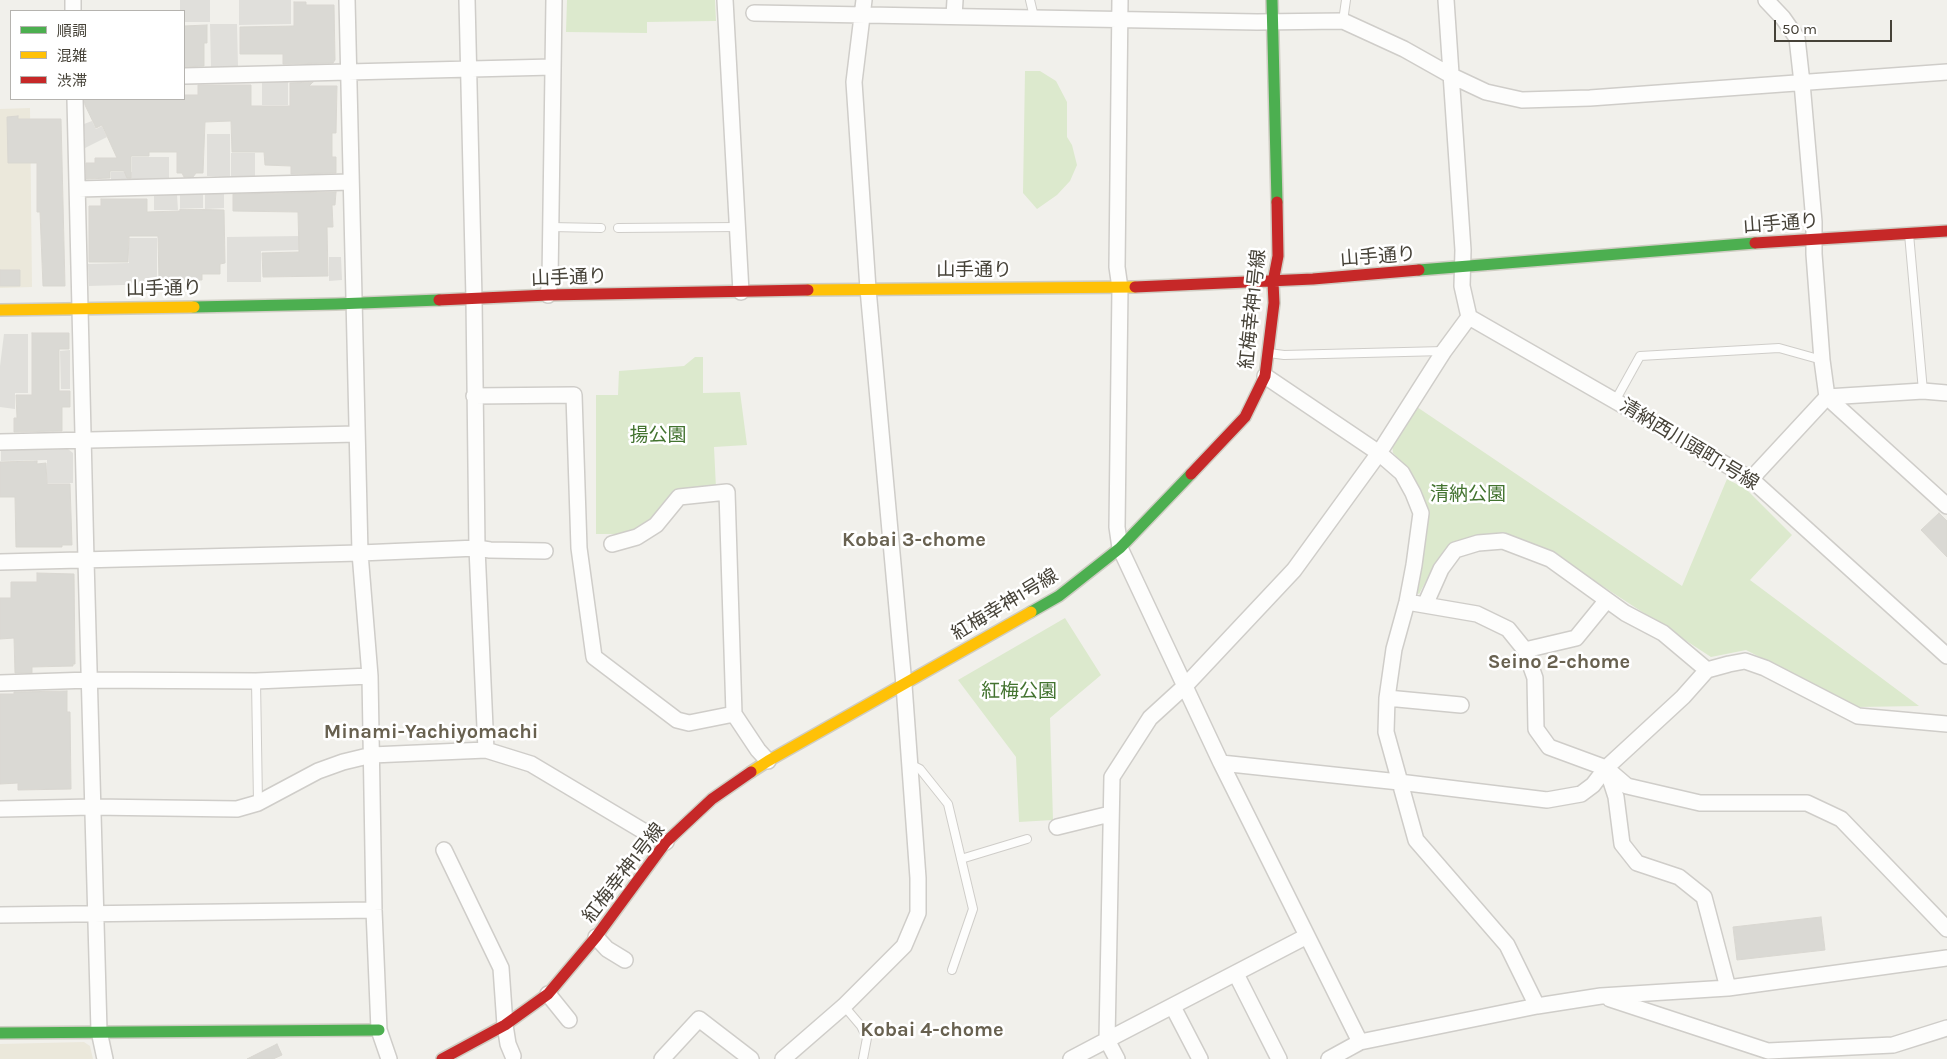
<!DOCTYPE html>
<html>
<head>
<meta charset="utf-8">
<style>
  body { margin:0 }
  #map { position:relative; width:1947px; height:1059px; overflow:hidden; background:#f1f0eb; font-family:Karla,"Noto Sans JP",sans-serif }
  canvas { display:block }
  .legend { position:absolute; left:10px; top:10px; width:175px; height:90px; box-sizing:border-box; background:#fff; border:1px solid #b5b3af; margin:0; padding:6px 9px; list-style:none; font-size:15px; color:#464238 }
  .legend li { display:flex; align-items:center; gap:10px; height:25px }
  .legend b { width:25px; border:1px solid #b5b3af }
  .scale { position:absolute; left:1774px; top:20px; width:118px; height:22px; box-sizing:border-box; border:2px solid #464238; border-top:0; padding-left:6px; font-size:15px; line-height:18px; white-space:nowrap; color:#464238; -webkit-text-stroke:4px #fff; paint-order:stroke }
</style>
</head>
<body>
<div id="map">
<canvas width="1947" height="1059"></canvas>
<ul class="legend">
<li><b style="height:6px;background:#4caf50"></b>順調</li>
<li><b style="height:6px;background:#ffc107"></b>混雑</li>
<li><b style="height:6px;background:#c62828"></b>渋滞</li>
</ul>
<div class="scale">50 m</div>
</div>
<script>
const ctx = document.querySelector('canvas').getContext('2d');
ctx.lineJoin = 'round';
function fillPath(path, color) { ctx.fillStyle = color; ctx.fill(path, 'evenodd'); }
const shape = rows => new Path2D(rows.map(r => 'M' + r).join(''));
function stroke(path, color, width, dash) { ctx.strokeStyle = color; ctx.lineWidth = width; ctx.lineCap = dash ? 'butt' : 'round'; ctx.setLineDash(dash || []); ctx.stroke(path); }
function label(font, color, halo, rows, align = 'center') {
  ctx.font = font + ' Karla,"Noto Sans JP",sans-serif'; ctx.lineWidth = 5; ctx.setLineDash([]); ctx.textBaseline = 'middle'; ctx.strokeStyle = halo; ctx.fillStyle = color; for (const [text, x, y, turn = 0] of rows) {
    ctx.save(); ctx.translate(x, y); ctx.rotate((+turn || 0) * Math.PI / 180); ctx.textAlign = isNaN(turn) ? turn : align; if (halo) ctx.strokeText(text, 0, 0); ctx.fillText(text, 0, 0); ctx.restore();
  }
}
fillPath(shape([
  [30,108,32,287,0,288,0,109],
  [84,1042,90,1046,93,1059,0,1059,0,1044]
]), '#ebe8db');
fillPath(shape([
  [567,0,715,0,716,21,647,22,647,33,566,32],
  [1025,71,1040,71,1056,81,1067,102,1067,137,1072,145,1077,165,1070,181,1057,195,1037,209,1023,193],
  [695,357,703,357,703,393,740,392,747,445,714,447,716,488,678,490,667,498,658,512,645,525,629,534,596,534,596,395,618,395,619,371,684,366],
  [1417,407,1682,586,1727,479,1746,489,1792,535,1750,580,1919,706,1857,707,1746,650,1711,657,1552,553,1500,535,1453,547,1435,565,1419,594,1415,592,1424,554,1428,519,1421,491,1406,466,1393,453,1392,445],
  [1065,618,1101,675,1050,718,1053,820,1019,822,1016,757,958,680]
]), '#dce9cd');
fillPath(shape([
  [180,0,210,0,210,22,184,22,184,11,180,11],
  [239,0,291,0,291,24,239,25],
  [210,24,237,24,238,66,211,67],
  [262,81,288,81,288,105,262,105],
  [92,121,96,129,102,126,107,137,85,148,84,124],
  [207,134,230,134,230,177,207,176],
  [231,153,255,153,255,177,231,177],
  [132,157,169,157,169,180,111,181,111,172,132,172],
  [180,194,203,194,203,208,180,208],
  [205,194,224,194,224,208,205,209],
  [154,195,177,195,178,210,154,210],
  [300,236,300,250,261,251,261,282,227,282,227,237],
  [129,238,157,238,157,284,89,286,88,264,129,263],
  [329,257,341,257,342,280,329,281],
  [4,334,28,334,28,393,15,393,15,409,0,407,0,366],
  [70,350,70,389,61,389,60,351],
  [68,449,73,453,73,483,47,483,47,460,1,461,1,450]
]), '#e0dfdb');
const building = shape([
  [294,2,306,2,306,5,334,5,335,60,333,63,283,64,283,54,240,54,240,27,294,26,294,2],
  [207,25,207,43,204,43,204,66,184,67,184,26,207,25],
  [313,82,309,86,337,86,336,133,332,133,332,157,336,157,336,173,291,174,291,166,265,165,264,152,232,152,231,121,205,122,203,173,196,173,193,177,184,177,182,173,177,173,177,152,149,152,149,156,131,156,131,178,127,178,124,171,110,171,110,178,86,179,86,163,95,163,95,158,117,158,102,125,96,128,85,105,84,99,184,99,184,95,198,95,198,85,251,85,251,106,290,106,290,83,313,82],
  [18,116,18,119,61,119,65,286,43,286,40,212,37,212,37,163,8,163,7,117,18,116],
  [336,192,335,205,332,205,333,227,327,227,328,276,263,277,262,253,299,252,298,212,233,211,233,194,336,192],
  [101,199,147,199,147,212,180,211,180,209,224,210,225,263,220,264,220,274,202,274,202,280,159,280,158,236,129,236,128,262,89,262,89,206,101,206,101,199],
  [0,270,20,270,20,286,0,286,0,270],
  [32,333,69,333,69,349,59,349,59,391,70,391,70,407,62,407,62,431,14,432,14,418,17,418,16,395,32,395,32,333],
  [37,461,37,464,46,463,47,484,70,484,72,545,62,545,62,547,16,547,15,497,0,497,0,462,37,461],
  [1939,513,1947,521,1947,557,1921,530,1939,513],
  [37,573,74,574,75,664,73,664,73,666,32,667,32,673,15,673,14,638,0,639,0,598,11,598,11,582,37,582,37,573],
  [67,691,67,712,70,712,71,789,18,790,18,783,0,784,0,694,14,694,14,692,67,691],
  [1821,917,1825,950,1737,960,1733,927,1821,917],
  [277,1044,282,1055,273,1059,247,1059,277,1044]
]);
fillPath(building, '#dad9d4');
stroke(building, '#d9d7d1', 1);
const lane = shape([
  [1030,0,1034,17],
  [1343,21,1346,0],
  [551,227,601,228],
  [618,228,738,227],
  [1909,234,1923,391],
  [1269,353,1284,355,1444,351],
  [1615,401,1640,356,1779,348,1822,360],
  [256,681,258,803],
  [910,764,920,769,948,804,973,909,952,970],
  [961,859,1027,839],
  [844,1006,861,1026,867,1038,863,1059]
]);
const street = shape([
  [73,0,73,11],
  [347,0,360,553,370,676,374,910,379,1030,389,1059],
  [467,0,474,299,477,548,486,750],
  [725,0,741,292],
  [1120,0,1117,267,1120,288,1117,527,1120,548,1221,763,1360,1042,1329,1059],
  [1446,0,1463,250,1462,286,1469,317,1751,479,1947,656],
  [1766,0,1783,18,1797,38,1802,83,1814,222,1814,254,1822,360,1827,397,1947,506],
  [754,13,1257,22,1343,21,1404,49,1452,76,1486,92,1522,100,1590,98,1947,72],
  [954,16,955,0],
  [184,76,553,67],
  [75,99,86,560,99,1031,105,1059],
  [78,189,351,182],
  [548,295,550,280,554,0],
  [1265,376,1379,453,1402,473,1413,493,1421,513,1414,565,1407,602,1394,649,1387,698,1386,732,1416,840,1507,945,1537,1006],
  [474,396,574,395,579,548,594,657,677,720,689,723,734,714],
  [0,442,357,434],
  [1751,479,1827,397,1923,391,1947,393],
  [612,544,637,537,656,525,679,497,727,492,734,714,758,750,768,761],
  [0,562,360,553,477,548,490,550,545,551],
  [1407,602,1477,614,1508,629,1525,650,1535,678,1536,729,1549,747,1606,768,1627,786,1700,803,1807,803,1841,819,1947,929],
  [1425,605,1441,569,1455,550,1478,543,1503,541,1550,559,1625,613,1663,633,1707,670],
  [1525,650,1576,638,1607,600],
  [0,683,90,680,256,681,370,676],
  [1387,698,1461,705],
  [1221,763,1399,782,1547,800,1581,794,1593,785,1606,768,1683,697,1707,670,1729,664,1745,661,1765,668,1858,716,1947,724],
  [1607,769,1616,797,1622,844,1637,863,1679,877,1704,897,1728,988],
  [0,809,92,807,237,809,258,803,318,771,343,762,372,755,486,750,531,764,650,835,666,842],
  [1057,827,1110,814],
  [444,850,501,968,505,1025,508,1044,513,1056],
  [0,915,374,910],
  [596,937,607,949,625,960],
  [1236,974,1279,1059],
  [548,994,569,1020],
  [1610,999,1768,1051,1893,1045,1947,1028],
  [1173,1007,1200,1059],
  [1360,1042,1537,1006,1601,996,1728,988,1947,958],
  [662,1059,699,1019,751,1059],
  [783,1059,844,1006,904,946,918,913,918,878,904,685,868,289,854,82,864,0],
  [1071,1059,1107,1040,1112,777,1150,718,1185,686,1294,570,1379,453,1444,351,1469,317],
  [1117,1059,1107,1040,1307,936]
]);
const fast = shape([
  [1272,0,1277,202],
  [1419,270,1755,243],
  [194,307,336,304,439,300],
  [1031,612,1059,596,1120,548,1191,474],
  [0,1033,379,1030]
]);
const slow = shape([
  [808,290,1135,287],
  [0,310,194,307],
  [751,772,768,761,1031,612]
]);
const jam = shape([
  [1755,243,1947,231],
  [1135,287,1313,279,1419,270],
  [439,300,548,295,808,290],
  [1191,474,1245,417,1265,376,1274,303,1273,282,1278,256,1277,202],
  [442,1059,505,1025,548,994,596,937,666,842,712,799,751,772]
]);
stroke(lane, '#cfcdc9', 10);
stroke(street, '#cfcdc9', 18);
stroke(fast, '#cfcdc3', 14);
stroke(slow, '#cfcdc3', 14);
stroke(jam, '#cfcdc3', 14);
stroke(lane, '#fdfdfc', 8);
stroke(street, '#fdfdfc', 15);
stroke(fast, '#4caf50', 11);
stroke(slow, '#ffc107', 11);
stroke(jam, '#c62828', 11);
label('19px', '#464238', '#fff', [
  ["山手通り",1781,224,-4],
  ["山手通り",1378,257,-4],
  ["山手通り",974,271],
  ["山手通り",569,278,-2],
  ["山手通り",164,289,-1],
  ["紅梅幸神1号線",1253,309,-84],
  ["清納西川頭町1号線",1689,445,31],
  ["紅梅幸神1号線",1005,605,-31],
  ["紅梅幸神1号線",624,873,-52]
]);
label('19px', '#437330', '#fff', [
  ["揚公園",658,436],
  ["清納公園",1468,495],
  ["紅梅公園",1019,692]
]);
label('bold 20px', '#686150', '#fff', [
  ["Kobai 3-chome",914,540],
  ["Seino 2-chome",1559,662],
  ["Minami-Yachiyomachi",431,732],
  ["Kobai 4-chome",932,1030]
]);
</script>
</body>
</html>
